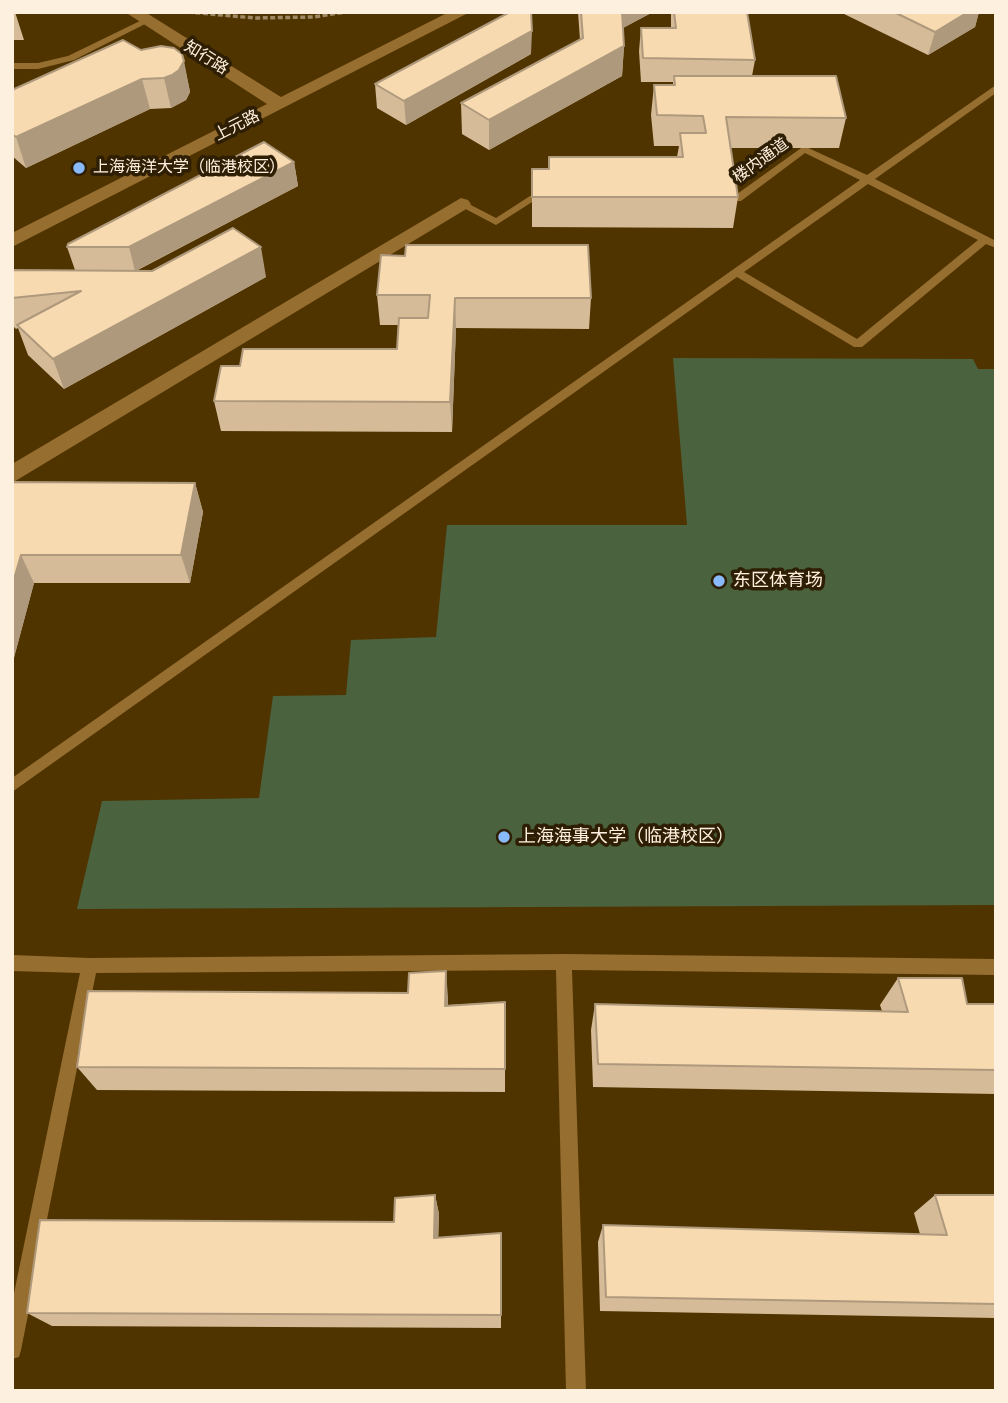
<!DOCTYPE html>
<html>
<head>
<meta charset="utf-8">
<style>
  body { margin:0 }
  #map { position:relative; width:1008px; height:1403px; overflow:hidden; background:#503400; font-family:Arial,sans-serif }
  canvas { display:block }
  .frame { position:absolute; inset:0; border:14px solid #fef0de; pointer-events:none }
</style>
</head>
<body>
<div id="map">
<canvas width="1008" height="1403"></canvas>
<div class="frame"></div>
</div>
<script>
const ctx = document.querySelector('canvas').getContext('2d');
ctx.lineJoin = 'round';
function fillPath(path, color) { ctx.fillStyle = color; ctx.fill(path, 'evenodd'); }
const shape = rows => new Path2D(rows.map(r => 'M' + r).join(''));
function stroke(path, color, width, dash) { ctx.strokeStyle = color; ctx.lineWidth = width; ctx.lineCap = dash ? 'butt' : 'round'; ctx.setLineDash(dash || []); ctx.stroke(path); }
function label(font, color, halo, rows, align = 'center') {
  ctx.font = font + ' Arial,"Noto Sans SC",sans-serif'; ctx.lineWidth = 7; ctx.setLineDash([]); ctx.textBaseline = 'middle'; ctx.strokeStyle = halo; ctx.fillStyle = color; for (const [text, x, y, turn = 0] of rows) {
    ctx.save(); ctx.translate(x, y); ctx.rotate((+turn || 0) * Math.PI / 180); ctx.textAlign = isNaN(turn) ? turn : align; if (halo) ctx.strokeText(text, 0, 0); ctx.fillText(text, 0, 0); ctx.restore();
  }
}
fillPath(shape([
  [673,358,973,359,978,369,996,369,996,905,77,909,102,801,259,798,273,696,346,695,351,640,436,637,447,525,687,525]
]), '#4a623e');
stroke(shape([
  [188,12,255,18,314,17,345,12]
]), '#9f8964', 3.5, [5, 2.5]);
fillPath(shape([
  [144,19,151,21,74,60,38,69,12,69,12,63,38,63,68,56,144,19],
  [996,85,996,93,875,179,996,241,996,248,986,244,862,347,854,347,737,277,12,792,12,778,860,180,805,153,741,201,733,201,719,193,719,189,727,189,737,194,804,146,867,175,996,85],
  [868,184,978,240,857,339,744,272,868,184],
  [547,185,552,188,551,190,496,225,456,204,457,202,465,202,496,218,547,185],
  [564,954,996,959,996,975,572,970,586,1391,566,1391,556,970,96,973,21,1350,19,1357,12,1359,12,1303,80,973,12,971,12,955,89,958,564,954]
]), '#966e30');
fillPath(shape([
  [125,12,145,12,281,97,449,12,470,12,12,247,12,233,267,104,125,12],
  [461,198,468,200,471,204,468,208,12,483,12,464,461,198]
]), '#966e30');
fillPath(shape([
  [12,12,15,12,24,40,12,40],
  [578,12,653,12,623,28,624,46,622,76,489,150,462,134,461,103,580,40],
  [671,12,747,12,755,60,752,76,846,118,839,148,730,148,738,197,733,228,532,227,532,169,548,169,549,157,677,157,679,146,654,146,651,115,654,85,673,85,673,82,641,82,639,51,641,28,671,28],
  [840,12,979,12,975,27,928,55],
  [141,50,182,54,190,92,186,100,171,108,150,109,26,168,12,156,12,90],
  [531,54,406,125,377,108,375,84],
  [294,162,298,186,136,271,266,277,64,389,28,355,18,328,16,329,12,325,12,270,75,270,67,247],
  [377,295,591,298,589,329,456,328,452,432,221,431,214,401,240,366,397,349,398,325,380,325],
  [12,482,195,483,203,512,190,583,34,583,12,665],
  [898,978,967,1004,996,1004,996,1094,593,1087,591,1030,595,1004,882,1011,880,1005],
  [448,997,448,1005,505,1002,505,1092,97,1090,77,1067],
  [435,1195,439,1214,438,1238,501,1233,501,1328,52,1326,27,1313,394,1222],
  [935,1195,996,1195,996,1318,600,1311,598,1242,603,1225,920,1234,914,1213]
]), '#d5bb98');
fillPath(shape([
  [620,12,653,12,619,30],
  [968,12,979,12,975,27,928,55,935,32],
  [532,31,531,54,406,125,404,101],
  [624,46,622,76,489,150,489,120],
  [184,61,190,92,186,100,171,108,164,78],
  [142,79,150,109,26,168,16,137],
  [294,162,298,186,135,271,129,247],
  [261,247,266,277,64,389,53,359],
  [455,298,456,328,452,432,450,402],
  [195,483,203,512,190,583,181,555],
  [21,555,34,583,12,665,12,586],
  [446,971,448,997,448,1031,445,1006],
  [435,1195,439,1214,438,1254,434,1238]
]), '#ae997c');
const building = shape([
  [510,12,531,12,532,31,404,101,375,84,510,12],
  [581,12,622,12,624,46,489,120,461,103,583,38,581,12],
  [674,12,747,12,755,60,643,58,641,28,676,28,674,12],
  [894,12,968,12,935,32,894,12],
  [123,40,141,50,161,46,174,48,182,54,184,61,179,70,172,75,164,78,142,79,16,137,12,134,12,90,123,40],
  [674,76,836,76,846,118,726,117,738,197,532,197,532,169,549,169,549,157,683,157,680,133,706,133,703,116,657,115,654,85,675,85,674,76],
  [264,142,294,162,129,247,67,247,68,244,264,142],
  [233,228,261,247,53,359,17,325,81,291,12,298,12,270,152,271,233,228],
  [406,245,588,245,591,298,455,298,450,402,214,401,221,366,240,366,243,349,397,349,399,318,428,318,430,295,377,295,381,255,405,256,406,245],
  [12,482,195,483,181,555,21,555,12,586,12,482],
  [446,971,445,1006,505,1002,505,1069,77,1067,88,991,408,993,409,973,446,971],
  [898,978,962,978,967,1004,996,1004,996,1070,598,1064,595,1004,908,1012,898,978],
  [435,1195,434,1238,501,1233,501,1315,27,1313,40,1220,394,1222,395,1198,435,1195],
  [935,1195,996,1195,996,1304,606,1297,603,1225,947,1235,935,1195]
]);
fillPath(building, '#f8dab1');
stroke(building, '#ae997c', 2);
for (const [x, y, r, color] of [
  [79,168,7,"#89bafc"],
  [719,581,7,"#89bafc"],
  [504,837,7,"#89bafc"]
]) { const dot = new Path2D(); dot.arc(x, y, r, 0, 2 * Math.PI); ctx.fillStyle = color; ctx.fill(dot); stroke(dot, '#2e1e04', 2.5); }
label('16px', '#fef0de', '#2e1e04', [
  ["知行路",206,58,32],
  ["上元路",237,126,-27],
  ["楼内通道",761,161,-36]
]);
label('16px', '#fef0de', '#2e1e04', [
  ["上海海洋大学（临港校区）",93,168]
], 'left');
label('18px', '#fef0de', '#2e1e04', [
  ["东区体育场",733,581],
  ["上海海事大学（临港校区）",518,837]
], 'left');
</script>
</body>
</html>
